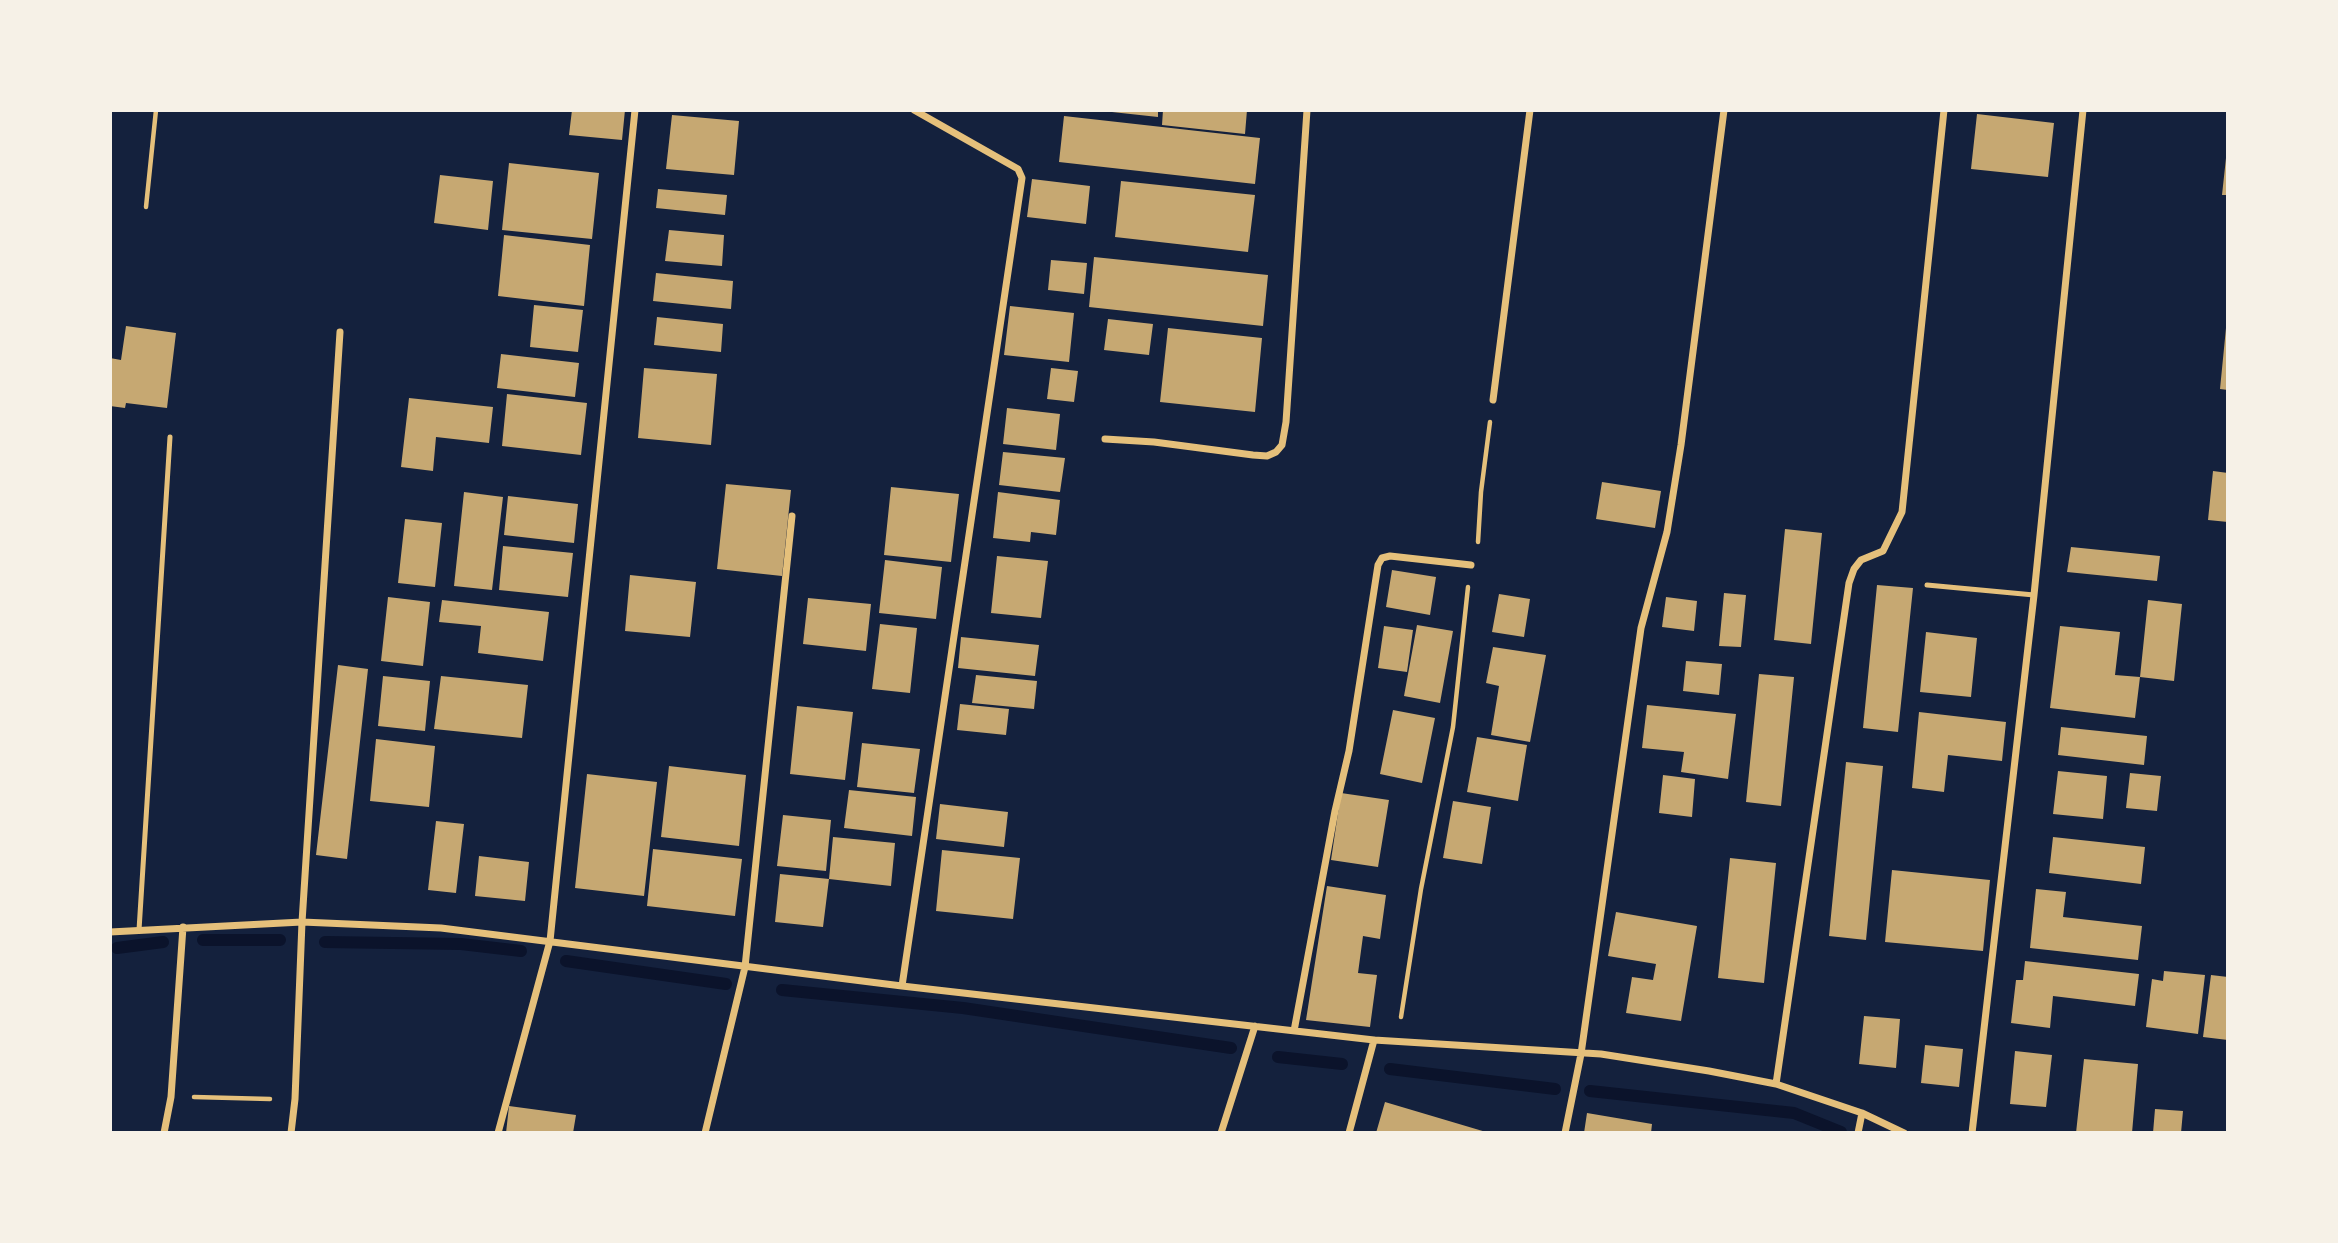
<!DOCTYPE html>
<html>
<head>
<meta charset="utf-8">
<style>
  body { margin:0 }
  #map { position:relative; width:2338px; height:1243px; overflow:hidden; background:#14213d; font-family:Jost,sans-serif }
  canvas { display:block }
  .frame { position:absolute; inset:0; border:112px solid #f6f1e7; pointer-events:none }
</style>
</head>
<body>
<div id="map">
<canvas width="2338" height="1243"></canvas>
<div class="frame"></div>
</div>
<script>
const ctx = document.querySelector('canvas').getContext('2d');
ctx.lineJoin = 'round';
const shape = rows => new Path2D(rows.map(r => 'M' + r).join(''));
function stroke(path, color, width, dash) { ctx.strokeStyle = color; ctx.lineWidth = width; ctx.lineCap = dash ? 'butt' : 'round'; ctx.setLineDash(dash || []); ctx.stroke(path); }
function fillPath(path, color) { ctx.fillStyle = color; ctx.fill(path, 'evenodd'); }
stroke(shape([
  [203,940,280,940],
  [325,942,461,944,521,951],
  [117,948,163,942],
  [566,961,726,984],
  [782,990,963,1008,1231,1048],
  [1278,1057,1342,1064],
  [1390,1069,1555,1089],
  [1590,1091,1794,1113,1841,1132]
]), '#0b132b', 12);
fillPath(shape([
  [572,110,625,110,622,140,569,135],
  [1112,110,1158,110,1158,117,1112,112],
  [1163,110,1247,110,1245,134,1162,125],
  [1977,114,2054,123,2048,177,1971,169],
  [672,115,739,121,734,175,666,169],
  [1064,116,1260,138,1255,184,1059,162],
  [2226,158,2228,158,2228,195,2222,195],
  [509,163,599,173,592,239,502,230],
  [440,175,493,181,488,230,434,223],
  [1032,179,1090,186,1086,224,1027,217],
  [1121,181,1255,195,1248,252,1115,237],
  [658,189,727,195,725,215,656,208],
  [669,230,724,235,722,266,665,261],
  [504,235,590,245,584,306,498,296],
  [1094,257,1268,275,1263,326,1089,307],
  [1051,260,1087,263,1084,294,1048,290],
  [656,273,733,281,731,309,653,301],
  [534,305,583,310,578,352,530,347],
  [1010,306,1074,313,1069,362,1004,355],
  [657,317,723,324,721,352,654,345],
  [1108,319,1153,324,1149,355,1104,350],
  [126,326,176,333,167,408,126,403,125,408,110,406,110,358,121,360],
  [1168,328,1262,338,1255,412,1160,402],
  [2226,328,2228,328,2228,390,2220,389],
  [501,354,579,363,575,397,497,388],
  [644,368,717,374,711,445,638,438],
  [1051,368,1078,371,1074,402,1047,399],
  [507,394,587,403,581,455,502,446],
  [409,398,493,407,489,443,436,437,433,471,401,467],
  [1007,408,1060,414,1056,450,1003,444],
  [1003,452,1065,458,1060,492,999,485],
  [2213,471,2228,473,2228,522,2208,520],
  [1602,482,1661,491,1655,528,1596,519],
  [726,484,791,490,782,576,717,569],
  [891,487,959,494,951,562,884,555],
  [464,492,503,497,492,590,454,586],
  [998,492,1060,500,1056,535,1031,532,1030,542,993,538],
  [508,496,578,504,574,543,504,535],
  [405,519,442,523,435,587,398,583],
  [1785,529,1822,533,1811,644,1774,640],
  [503,546,573,553,568,597,499,590],
  [2071,547,2160,556,2157,581,2067,572],
  [997,556,1048,561,1041,618,991,613],
  [885,560,942,567,936,619,879,613],
  [1392,570,1436,577,1430,615,1386,607],
  [630,575,696,582,690,637,625,631],
  [1877,585,1913,588,1898,732,1863,728],
  [1724,593,1746,595,1741,647,1719,646],
  [1499,594,1530,599,1524,637,1492,632],
  [388,597,430,602,423,666,381,661],
  [1666,597,1697,601,1694,631,1662,627],
  [808,598,871,604,866,651,803,644],
  [442,600,549,612,543,661,478,653,481,626,439,622],
  [2148,600,2182,604,2174,681,2140,677,2135,718,2050,708,2060,626,2120,632,2115,675,2140,677],
  [880,624,917,628,910,693,872,689],
  [1417,625,1453,631,1440,703,1404,696],
  [1384,626,1413,630,1407,672,1378,668],
  [1926,632,1977,638,1971,697,1920,692],
  [961,637,1039,645,1035,676,958,668],
  [1493,647,1546,655,1530,742,1491,735,1499,686,1486,683],
  [1686,661,1722,664,1719,695,1683,691],
  [338,665,368,669,347,859,316,855],
  [1759,674,1794,677,1781,806,1746,802],
  [976,675,1037,681,1034,709,972,703],
  [383,676,430,681,425,731,378,726],
  [441,676,528,685,522,738,434,729],
  [960,704,1009,709,1006,735,957,730],
  [1647,705,1736,714,1728,779,1681,772,1684,752,1642,748],
  [797,706,853,712,845,780,790,774],
  [1393,710,1435,718,1422,783,1380,774],
  [1919,712,2006,722,2002,761,1948,755,1944,792,1912,788],
  [2061,727,2147,736,2144,765,2058,755],
  [1477,737,1527,745,1518,801,1467,792],
  [376,739,435,746,429,807,370,801],
  [862,743,920,749,914,793,857,787],
  [1846,762,1883,766,1866,940,1829,936],
  [669,766,746,775,739,846,661,837],
  [2058,771,2107,776,2103,819,2053,814],
  [2130,773,2161,776,2157,811,2126,808],
  [587,774,657,782,644,896,575,888],
  [1663,775,1695,779,1692,817,1659,813],
  [849,790,916,797,912,836,844,828],
  [1341,793,1389,800,1378,867,1331,860],
  [1453,801,1491,807,1482,864,1443,858],
  [940,804,1008,812,1004,847,936,839],
  [783,815,831,820,826,871,777,866],
  [436,821,464,824,456,893,428,890],
  [833,837,895,843,891,886,829,879],
  [2053,837,2145,847,2141,884,2049,873],
  [653,849,742,859,735,916,647,906],
  [942,850,1020,858,1013,919,936,911],
  [479,856,529,862,525,901,475,896],
  [1730,858,1776,863,1764,983,1718,978],
  [1892,870,1990,880,1983,951,1885,942],
  [780,874,829,879,823,927,775,922],
  [1327,886,1386,895,1380,939,1363,936,1358,973,1377,975,1370,1027,1306,1020],
  [2036,889,2066,892,2063,917,2142,926,2138,960,2030,948],
  [1616,912,1697,926,1681,1021,1626,1013,1632,977,1653,980,1656,964,1608,956],
  [2025,961,2139,974,2135,1006,2053,996,2050,1028,2011,1023,2016,980,2023,980],
  [2164,971,2205,975,2198,1034,2146,1027,2152,979,2163,981],
  [2211,975,2228,977,2228,1040,2203,1037],
  [1864,1016,1900,1019,1896,1068,1859,1064],
  [1925,1045,1963,1049,1959,1087,1921,1083],
  [2015,1051,2052,1055,2046,1107,2010,1104],
  [2084,1059,2138,1064,2132,1133,2076,1133],
  [1385,1102,1486,1132,1485,1133,1376,1133],
  [509,1106,576,1115,573,1133,506,1133],
  [2155,1109,2183,1111,2181,1133,2153,1133],
  [1587,1113,1652,1124,1651,1133,1584,1133]
]), '#c6a872');
stroke(shape([
  [146,207,156,110],
  [1478,542,1481,492,1490,422],
  [1401,1017,1421,889,1453,727,1468,587],
  [194,1097,270,1099]
]), '#e5c07b', 4.5);
stroke(shape([
  [1927,585,2034,595],
  [139,930,170,437]
]), '#e5c07b', 5);
stroke(shape([
  [1493,400,1530,110],
  [1105,439,1154,442,1253,455,1267,456,1276,452,1282,445,1286,422,1307,110],
  [110,932,302,922,441,928,902,986,1374,1040,1601,1054,1709,1071,1776,1084,1862,1113,1904,1133],
  [902,986,1022,178,1018,169,914,110],
  [1294,1031,1335,811,1349,751,1378,565,1382,558,1390,556,1471,565],
  [1776,1084,1849,583,1854,569,1861,560,1883,551,1902,512,1944,110],
  [164,1133,171,1097,183,927],
  [291,1133,295,1099,302,922,340,332],
  [498,1133,550,941,635,110],
  [705,1133,745,967,792,516],
  [1221,1133,1255,1026],
  [1349,1133,1374,1040],
  [1565,1133,1581,1054,1641,628,1667,532,1681,445,1724,110],
  [1858,1133,1862,1113],
  [1972,1133,2034,595,2083,110]
]), '#e5c07b', 7);
</script>
</body>
</html>
